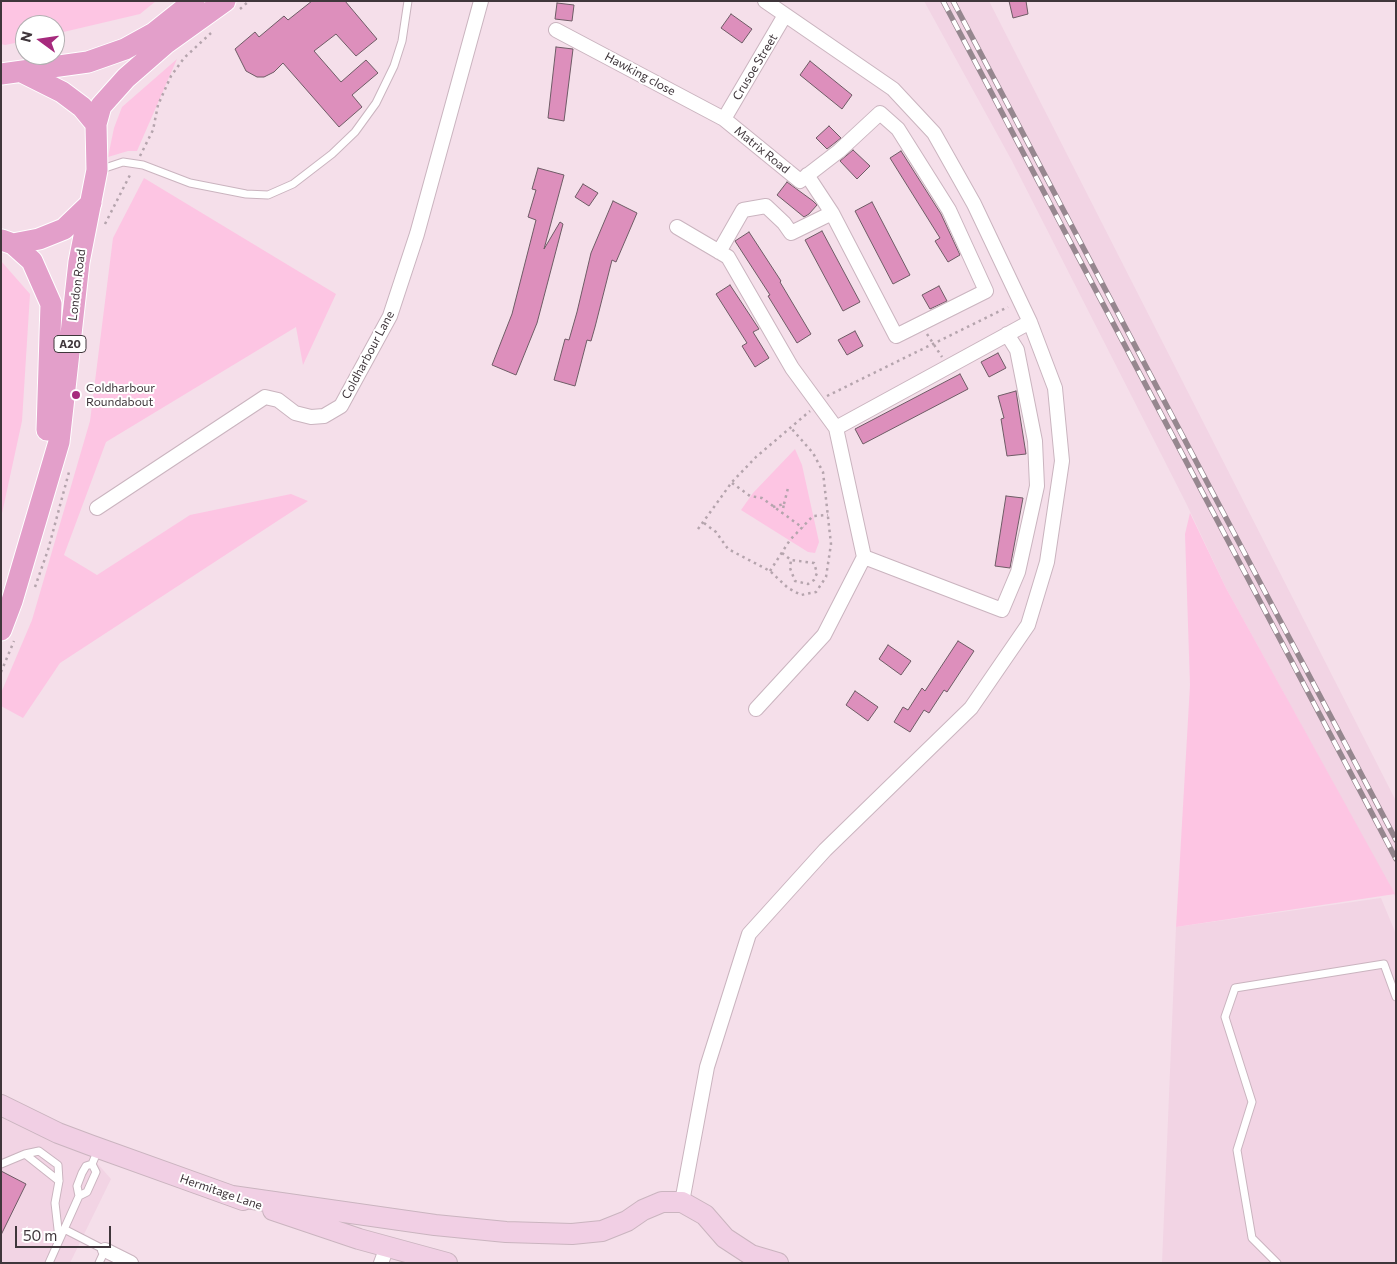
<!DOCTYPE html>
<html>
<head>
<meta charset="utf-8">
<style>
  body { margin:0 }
  #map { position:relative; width:1397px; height:1264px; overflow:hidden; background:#f5dfea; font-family:Commissioner,sans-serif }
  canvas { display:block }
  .frame { position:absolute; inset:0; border:2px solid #3f363b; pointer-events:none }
  .north { position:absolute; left:15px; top:15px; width:50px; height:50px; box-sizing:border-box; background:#fff; border:1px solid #b2afb1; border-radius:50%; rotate:284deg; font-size:14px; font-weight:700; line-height:20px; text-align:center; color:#3f363b }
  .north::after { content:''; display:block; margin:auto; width:18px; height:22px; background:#a62a7d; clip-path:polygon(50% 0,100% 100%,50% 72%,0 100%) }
  .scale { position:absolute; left:15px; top:1226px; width:96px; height:22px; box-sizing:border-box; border:2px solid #3f363b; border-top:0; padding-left:6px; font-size:15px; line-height:18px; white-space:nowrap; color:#3f363b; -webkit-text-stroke:4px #fff; paint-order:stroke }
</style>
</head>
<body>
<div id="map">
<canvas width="1397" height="1264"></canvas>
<div class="frame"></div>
<div class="north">N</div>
<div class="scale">50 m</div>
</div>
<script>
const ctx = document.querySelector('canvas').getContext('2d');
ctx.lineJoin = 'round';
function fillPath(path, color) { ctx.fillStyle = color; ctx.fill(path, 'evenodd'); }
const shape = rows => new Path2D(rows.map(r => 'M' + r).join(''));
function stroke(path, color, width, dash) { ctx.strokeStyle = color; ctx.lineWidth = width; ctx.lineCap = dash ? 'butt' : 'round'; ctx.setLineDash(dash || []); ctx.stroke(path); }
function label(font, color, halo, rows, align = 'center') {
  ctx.font = font + ' Commissioner,sans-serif'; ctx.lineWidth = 4; ctx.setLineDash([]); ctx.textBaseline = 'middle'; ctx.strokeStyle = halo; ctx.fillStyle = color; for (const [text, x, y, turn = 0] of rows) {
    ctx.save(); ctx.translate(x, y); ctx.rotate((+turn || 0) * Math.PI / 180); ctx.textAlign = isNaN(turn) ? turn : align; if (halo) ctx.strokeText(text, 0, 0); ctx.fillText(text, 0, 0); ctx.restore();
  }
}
fillPath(shape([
  [924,1,989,1,1396,801,1396,898,1226,588,1186,503,1012,161],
  [1381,898,1396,934,1396,1263,1162,1263,1176,927],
  [1,1114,90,1155,111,1179,70,1263,1,1263]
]), '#f2d4e4');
fillPath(shape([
  [1,1,156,1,140,14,55,34,55,25,25,25,25,41,5,45,1,44],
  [177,59,137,151,128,151,108,157,114,128,122,107],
  [144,178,336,294,303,365,296,327,106,442,64,555,97,575,190,515,291,494,308,501,60,663,23,718,1,706,1,693,32,620,90,421,113,238],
  [1,261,30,294,22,421,1,518],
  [795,449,802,465,819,542,815,553,808,552,741,510,753,493],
  [1190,513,1226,588,1395,894,1176,927,1190,685,1185,534]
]), '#fdc5e3');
const building = shape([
  [312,1,345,1,377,39,356,56,336,34,314,51,341,82,366,60,378,73,352,95,362,107,339,127,283,63,274,72,264,77,257,77,246,71,235,49,255,32,259,37,284,16,288,20,312,1],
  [1009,1,1026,1,1028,14,1013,18,1009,1],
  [557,3,574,5,572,21,555,19,557,3],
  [731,14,752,29,742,43,721,28,731,14],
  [556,47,573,49,564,121,548,118,556,47],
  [810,61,852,95,842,109,800,75,810,61],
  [829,126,841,138,827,149,816,138,829,126],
  [853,150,870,166,857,179,840,161,853,150],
  [901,151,941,214,960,255,948,262,935,241,940,238,890,158,901,151],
  [538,168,564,175,544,249,560,222,563,224,537,323,516,375,492,365,512,314,536,220,528,217,536,190,532,189,538,168],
  [787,182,813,201,817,205,809,214,804,217,777,195,787,182],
  [583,184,598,193,589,206,575,197,583,184],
  [613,201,637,213,616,262,612,260,595,327,591,341,587,340,575,386,554,380,565,339,569,340,577,312,591,253,613,201],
  [872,202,910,275,893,284,855,211,872,202],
  [822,231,860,302,843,311,805,240,822,231],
  [749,232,781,281,780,282,811,334,797,343,768,296,770,295,735,241,749,232],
  [730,285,759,329,753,332,769,358,755,367,742,346,747,343,716,294,730,285],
  [939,286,947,301,930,309,922,295,939,286],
  [855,331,863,346,847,355,838,340,855,331],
  [998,353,1006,368,989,377,981,362,998,353],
  [960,374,968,389,863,444,855,429,960,374],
  [1016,391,1026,454,1007,456,1001,419,1004,418,998,396,1016,391],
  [1006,496,1023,498,1010,568,995,566,1006,496],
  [958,641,974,651,947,692,944,690,929,713,924,710,910,732,894,722,903,707,908,710,922,688,925,691,958,641],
  [888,645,911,661,901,675,879,659,888,645],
  [855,691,878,707,868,721,846,705,855,691],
  [1,1171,26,1184,1,1235,1,1171]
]);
fillPath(building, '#dd8fbc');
stroke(building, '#6e5b65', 1);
const lane = shape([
  [99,170,123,162,143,165,190,183,246,194,268,195,293,184,332,154,355,132,376,103,394,66,402,41,408,1],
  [25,1154,39,1151,58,1165,59,1181,55,1203,59,1238],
  [1,1164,25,1154,59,1181],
  [79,1196,87,1192,96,1172,92,1164],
  [64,1229,105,1250,99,1263],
  [49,1263,79,1196,77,1186,82,1173,86,1166,92,1164,98,1150],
  [1277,1263,1252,1238,1237,1150,1252,1102,1225,1017,1235,988,1384,964,1396,997]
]);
const street = shape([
  [556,30,724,119,800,181,839,151,880,113,898,129,949,210,986,291,896,336,832,213,791,233,784,223,766,206,743,210,719,252],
  [724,119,785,15],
  [807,175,832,213],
  [677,227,728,257,792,368,836,428],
  [97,508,265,397,278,400,295,413,311,417,324,416,341,406,390,316,417,234,481,1],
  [864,557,836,428,1030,322],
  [756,709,824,635,864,557,1002,610,1018,572,1037,486,1035,441,1017,350,1007,334],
  [682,1202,707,1067,749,934,825,850,971,708,1028,625,1047,562,1062,461,1055,388,1030,322,974,204,934,133,893,89,765,1],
  [105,1250,131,1263],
  [381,1263,387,1247]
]);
const secondary = shape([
  [1,1105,58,1133,90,1145,243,1200],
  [232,1196,435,1225,506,1232,572,1234,602,1231,627,1221,643,1210,662,1202,682,1202,705,1215,725,1238,751,1255,778,1263],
  [273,1210,359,1239,447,1263]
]);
const primary = shape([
  [22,72,62,92,82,107,96,124],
  [1,74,88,62,125,49,154,33,194,1],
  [2,240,13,244,39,239,64,229,91,203],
  [13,244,32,261,51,304,47,430],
  [1,630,12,601,59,442,79,262,97,170,96,124,101,106,126,78,165,44,225,1]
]);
stroke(lane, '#cab4bf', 9);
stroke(street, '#cab4bf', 16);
stroke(secondary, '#cab4bf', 22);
stroke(primary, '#fff', 23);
stroke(shape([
  [240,9,249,1],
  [140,156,153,130,158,105,171,76,184,58,211,33],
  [105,224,131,173],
  [927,334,942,357],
  [827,396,1008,307],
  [732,483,750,496,762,498,803,528],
  [784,504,788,488],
  [773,507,784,504,782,514],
  [704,523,716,532,728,549,770,571,788,588,801,595,816,592,826,577,831,544,823,472,813,453,791,428],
  [698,529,732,482,756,457,810,411],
  [782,553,791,560,814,563,817,573,814,580,808,584,795,581,790,568,791,560],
  [770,571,790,540,813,516,828,515],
  [35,587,48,550,69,472],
  [1,672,14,641]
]), '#b5a4ad', 2.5, [2.5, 4]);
stroke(lane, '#fff', 7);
stroke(street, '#fff', 14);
stroke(secondary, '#f1cfe4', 20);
stroke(primary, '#e39fca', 21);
const rail = shape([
  [943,1,1396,859],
  [953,1,1396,840]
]);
stroke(rail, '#96878f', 5.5);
stroke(rail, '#fff', 4, [11]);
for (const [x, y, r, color] of [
  [76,395,5,"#a62a7d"]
]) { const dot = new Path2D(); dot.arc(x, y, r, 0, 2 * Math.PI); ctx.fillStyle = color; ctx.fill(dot); stroke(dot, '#fff', 2); }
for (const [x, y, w] of [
  [70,344,32]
]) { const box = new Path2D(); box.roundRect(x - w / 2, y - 8.5, w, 17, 4); ctx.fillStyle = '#fff'; ctx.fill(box); stroke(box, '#3f363b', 1); }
label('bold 11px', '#3f363b', null, [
  ["A20",70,344]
]);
label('12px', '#3f363b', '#fff', [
  ["Crusoe Street",755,67,-59],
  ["Hawking close",640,74,28],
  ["Matrix Road",762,150,39],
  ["London Road",77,285,-83],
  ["Coldharbour Lane",368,355,-62],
  ["Hermitage Lane",221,1192,19]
]);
label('12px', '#3f363b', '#fff', [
  ["Coldharbour",86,388],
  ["Roundabout",86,402]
], 'left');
</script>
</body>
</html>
